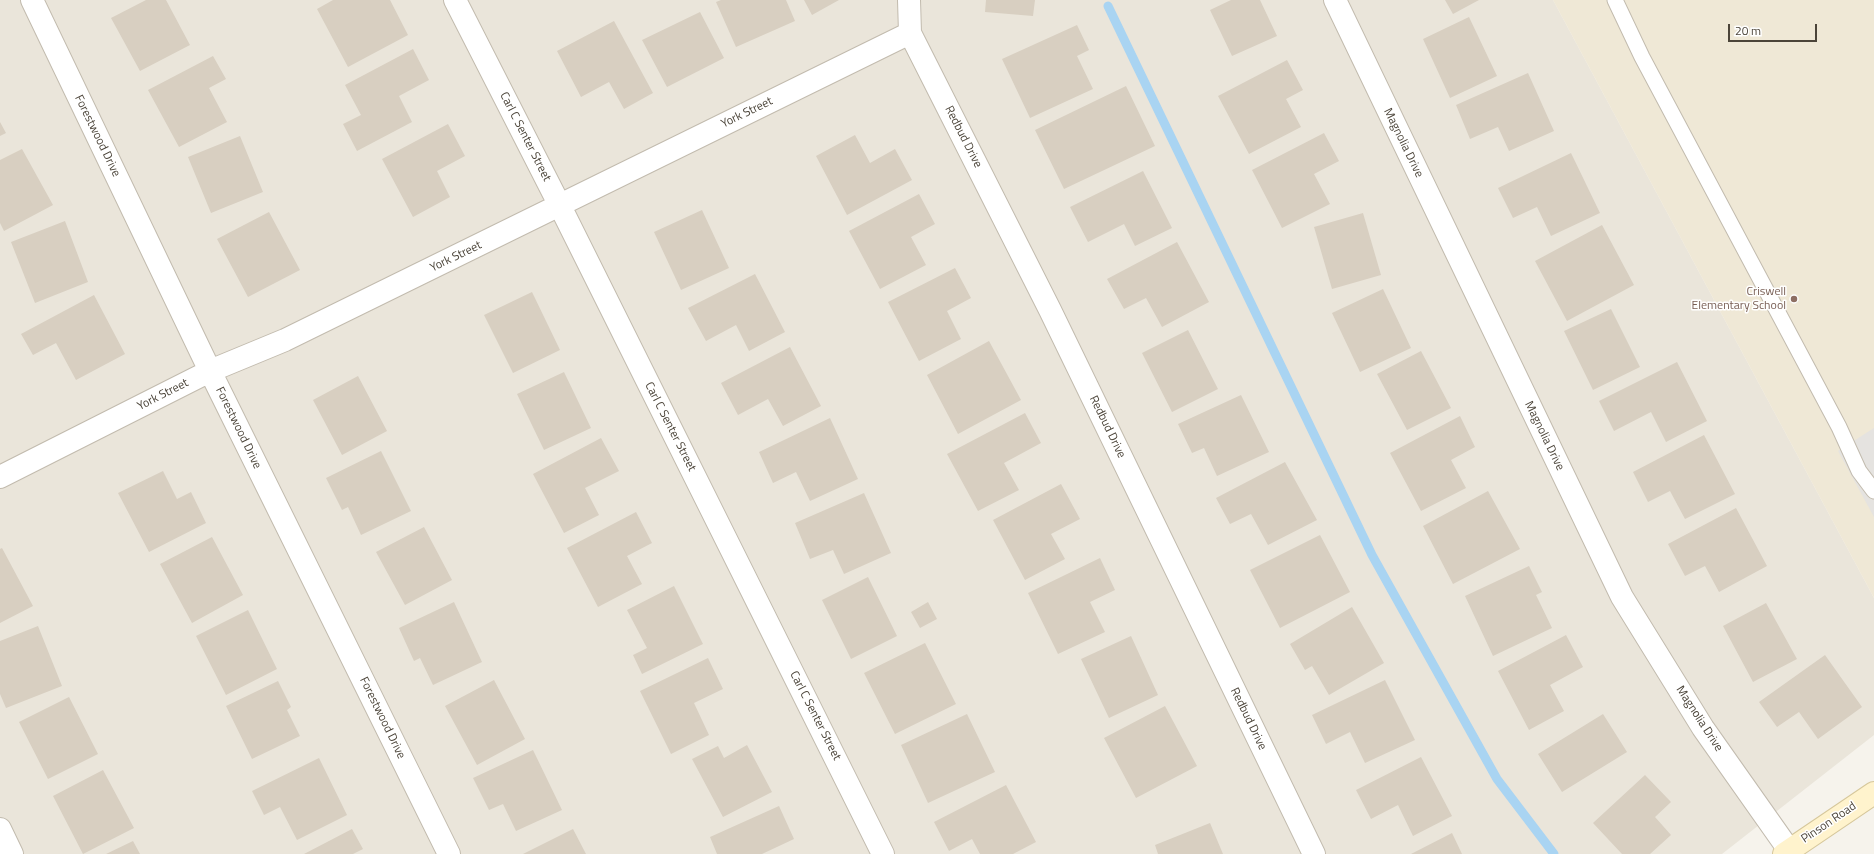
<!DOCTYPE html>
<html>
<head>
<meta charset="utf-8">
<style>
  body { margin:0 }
  #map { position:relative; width:1874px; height:854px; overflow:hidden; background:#f6f3ec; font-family:"Titillium Web",sans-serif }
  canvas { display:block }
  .scale { position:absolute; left:1728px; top:24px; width:89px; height:18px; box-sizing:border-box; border:2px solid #4b4439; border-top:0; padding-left:5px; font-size:12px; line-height:14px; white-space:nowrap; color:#4b4439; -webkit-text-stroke:3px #fff; paint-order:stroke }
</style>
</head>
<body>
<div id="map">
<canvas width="1874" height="854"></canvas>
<div class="scale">20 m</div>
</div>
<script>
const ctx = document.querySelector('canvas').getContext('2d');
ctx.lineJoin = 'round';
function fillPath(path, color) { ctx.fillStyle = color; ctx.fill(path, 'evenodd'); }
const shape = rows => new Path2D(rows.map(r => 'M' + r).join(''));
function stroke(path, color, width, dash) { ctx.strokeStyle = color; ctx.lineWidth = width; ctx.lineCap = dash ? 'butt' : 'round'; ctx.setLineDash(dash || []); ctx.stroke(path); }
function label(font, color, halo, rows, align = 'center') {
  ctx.font = font + ' "Titillium Web",sans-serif'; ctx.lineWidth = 3; ctx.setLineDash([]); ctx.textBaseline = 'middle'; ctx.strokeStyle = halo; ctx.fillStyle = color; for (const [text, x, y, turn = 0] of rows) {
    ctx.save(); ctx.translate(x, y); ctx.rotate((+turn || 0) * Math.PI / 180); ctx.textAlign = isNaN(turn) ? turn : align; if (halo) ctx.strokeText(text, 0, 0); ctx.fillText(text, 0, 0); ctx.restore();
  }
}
fillPath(shape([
  [0,0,1553,0,1874,598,1874,735,1722,854,0,854]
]), '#eae5da');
fillPath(shape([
  [1553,0,1874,0,1874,598]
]), '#efe8d6');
fillPath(shape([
  [1874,428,1874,517,1838,451]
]), '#e5e3e0');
stroke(shape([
  [1108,6,1372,555,1497,779,1554,854]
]), '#a9d4f2', 9);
fillPath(shape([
  [146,0,166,0,190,45,140,71,111,18],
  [333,0,390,0,408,35,348,67,317,9],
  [721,0,786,0,795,21,736,47,716,2],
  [804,0,839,0,812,15],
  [986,0,1035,0,1033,16,985,12],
  [1231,0,1260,0,1277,36,1232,56,1210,10],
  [1445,0,1479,0,1453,14],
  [700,12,724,58,667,87,642,40],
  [1469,17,1497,76,1450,98,1423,39],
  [614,21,653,93,624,109,609,82,581,97,557,51],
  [1077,25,1089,50,1077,56,1093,89,1030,118,1002,59],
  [413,49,429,80,399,96,412,122,357,151,343,124,361,115,345,85],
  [213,56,226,79,209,88,227,122,179,147,148,90],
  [1287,60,1303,90,1286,99,1301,127,1249,154,1218,96],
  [1528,73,1554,131,1509,151,1498,127,1470,139,1456,105],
  [1126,86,1155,146,1064,189,1035,130],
  [0,122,6,133,0,136],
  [448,124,465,156,437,171,450,197,413,217,382,159],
  [1324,133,1339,161,1314,174,1330,204,1282,228,1252,170],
  [855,135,870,163,895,149,912,180,847,215,816,156],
  [240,136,263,192,211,213,188,157],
  [22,149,53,205,4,231,0,223,0,160],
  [1571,153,1600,213,1551,236,1537,207,1513,218,1498,188],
  [1143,171,1172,228,1135,246,1124,224,1088,242,1070,207],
  [919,194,935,224,911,237,926,265,880,289,849,231],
  [702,210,729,268,681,290,654,232],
  [269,212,300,270,248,297,217,239],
  [1363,213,1381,275,1332,289,1314,227],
  [65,221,88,282,35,303,11,242],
  [1602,225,1634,285,1567,321,1535,261],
  [1177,242,1209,302,1162,327,1146,298,1124,309,1107,279],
  [955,268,971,298,947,311,961,339,919,361,888,302],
  [755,274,785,332,749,351,736,325,706,341,688,308],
  [1383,289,1411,348,1360,372,1332,313],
  [532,292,560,350,513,373,484,315],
  [94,295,125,354,76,380,56,343,33,355,21,334],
  [1611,309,1640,367,1593,390,1564,331],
  [1188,330,1218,389,1172,412,1142,353],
  [989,341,1021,400,958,434,927,375],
  [790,347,821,406,783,426,768,399,738,415,721,383],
  [1421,351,1451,408,1407,430,1377,374],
  [1677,362,1707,421,1666,442,1651,412,1614,431,1599,401],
  [564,372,591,428,544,450,517,394],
  [358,376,387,431,342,455,313,400],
  [1241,395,1269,452,1217,476,1204,448,1192,453,1178,424],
  [1025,413,1041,443,1004,463,1019,490,978,511,947,454],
  [1460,416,1475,447,1451,460,1466,488,1421,511,1390,453],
  [830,418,858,479,810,501,796,472,773,483,759,452],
  [1704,435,1735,494,1685,519,1670,491,1648,502,1633,472],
  [601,438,619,471,585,488,599,515,564,533,533,474],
  [381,451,411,511,361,535,348,507,342,510,326,478],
  [1285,462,1317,520,1268,545,1251,514,1230,524,1216,498],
  [163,471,177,499,191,492,206,523,149,552,118,493],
  [1061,484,1080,519,1051,534,1065,559,1025,580,993,520],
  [1488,491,1520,549,1453,584,1423,526],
  [864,493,891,553,844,574,833,550,810,559,795,523],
  [1736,508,1767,566,1719,592,1705,566,1685,576,1668,544],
  [636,512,652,543,627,556,642,584,598,607,567,548],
  [424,527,452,580,405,605,376,552],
  [1320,535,1350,592,1280,628,1250,570],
  [212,537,243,595,192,623,160,564],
  [2,548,33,606,0,623,0,549],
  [1100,558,1115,590,1090,602,1105,632,1058,654,1028,593],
  [1529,566,1542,592,1536,595,1552,628,1493,656,1465,596],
  [868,577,897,636,851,659,822,600],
  [674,586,703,644,642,674,633,655,647,648,627,610],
  [454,602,482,662,433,685,420,658,414,661,399,628],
  [928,602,937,619,920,628,911,612],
  [1766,603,1797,659,1753,682,1723,626],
  [1352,607,1384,663,1329,695,1312,666,1305,670,1290,644],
  [248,610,277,669,226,695,196,636],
  [38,626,62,686,6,708,0,694,0,641],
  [1566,635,1583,667,1550,685,1564,711,1529,730,1498,671],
  [1131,636,1158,695,1109,718,1081,659],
  [925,643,956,704,895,734,864,673],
  [1825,655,1862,707,1818,739,1799,712,1777,727,1759,702],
  [708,658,723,689,694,703,709,735,671,754,640,691],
  [494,680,525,739,477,765,445,706],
  [1385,680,1415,740,1365,763,1350,732,1326,744,1312,715],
  [278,681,291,707,287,710,300,736,252,759,226,706],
  [69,697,98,754,48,779,19,722],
  [1165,706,1197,766,1136,798,1104,738],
  [967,714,995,772,928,803,901,745],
  [1603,714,1627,752,1562,792,1538,754],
  [747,745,772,792,723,817,692,759,718,746,724,758],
  [533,750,562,810,516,831,503,804,489,810,473,778],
  [1421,757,1452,816,1413,836,1398,805,1371,819,1356,790],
  [319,758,347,815,297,840,280,807,264,815,252,791],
  [103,770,134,828,83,854,53,796],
  [1645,775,1671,802,1655,817,1671,835,1650,854,1622,854,1593,823],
  [1006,785,1036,842,1013,854,980,854,972,839,949,851,934,822],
  [779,806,794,839,762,854,717,854,710,837],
  [1210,823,1223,854,1158,854,1155,845],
  [352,829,363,849,353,854,304,854],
  [573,829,586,854,523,854],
  [1452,833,1462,854,1411,854],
  [133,841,140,854,106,854]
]), '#d8cfc1');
const lane = shape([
  [1615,0,1642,57,1839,427,1859,471,1874,491]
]);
const street = shape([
  [32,0,210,371,449,854],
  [455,0,560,206,883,854],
  [909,0,910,33,1050,310,1314,854],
  [1335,0,1622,597,1703,728,1789,850],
  [0,477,210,371,285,340,910,33],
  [0,829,12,854]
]);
const secondary = shape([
  [1784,854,1874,793]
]);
stroke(lane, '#c2bbae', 17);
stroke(street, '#c2bbae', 24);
stroke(secondary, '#d6c79b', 24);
stroke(lane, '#fff', 15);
stroke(street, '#fff', 22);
stroke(secondary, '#fff3cd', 22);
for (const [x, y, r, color] of [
  [1794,299,4,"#8d6e63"]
]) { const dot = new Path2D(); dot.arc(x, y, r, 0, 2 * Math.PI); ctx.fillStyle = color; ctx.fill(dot); stroke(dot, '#fff', 1.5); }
label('12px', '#4b4439', '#fff', [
  ["York Street",747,113,-26],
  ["Forestwood Drive",97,136,64],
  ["Carl C Senter Street",525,137,63],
  ["Redbud Drive",963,137,63],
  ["Magnolia Drive",1403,143,64],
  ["York Street",456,257,-26],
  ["York Street",163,395,-27],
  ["Carl C Senter Street",670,427,63],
  ["Redbud Drive",1107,427,64],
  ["Forestwood Drive",238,428,64],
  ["Magnolia Drive",1544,436,64],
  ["Carl C Senter Street",815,716,63],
  ["Forestwood Drive",382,718,64],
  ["Redbud Drive",1248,719,64],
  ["Magnolia Drive",1699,719,57],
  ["Pinson Road",1829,823,-34]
]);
label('12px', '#785e54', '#fff', [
  ["Criswell",1786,292],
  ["Elementary School",1786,306]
], 'right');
</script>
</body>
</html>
